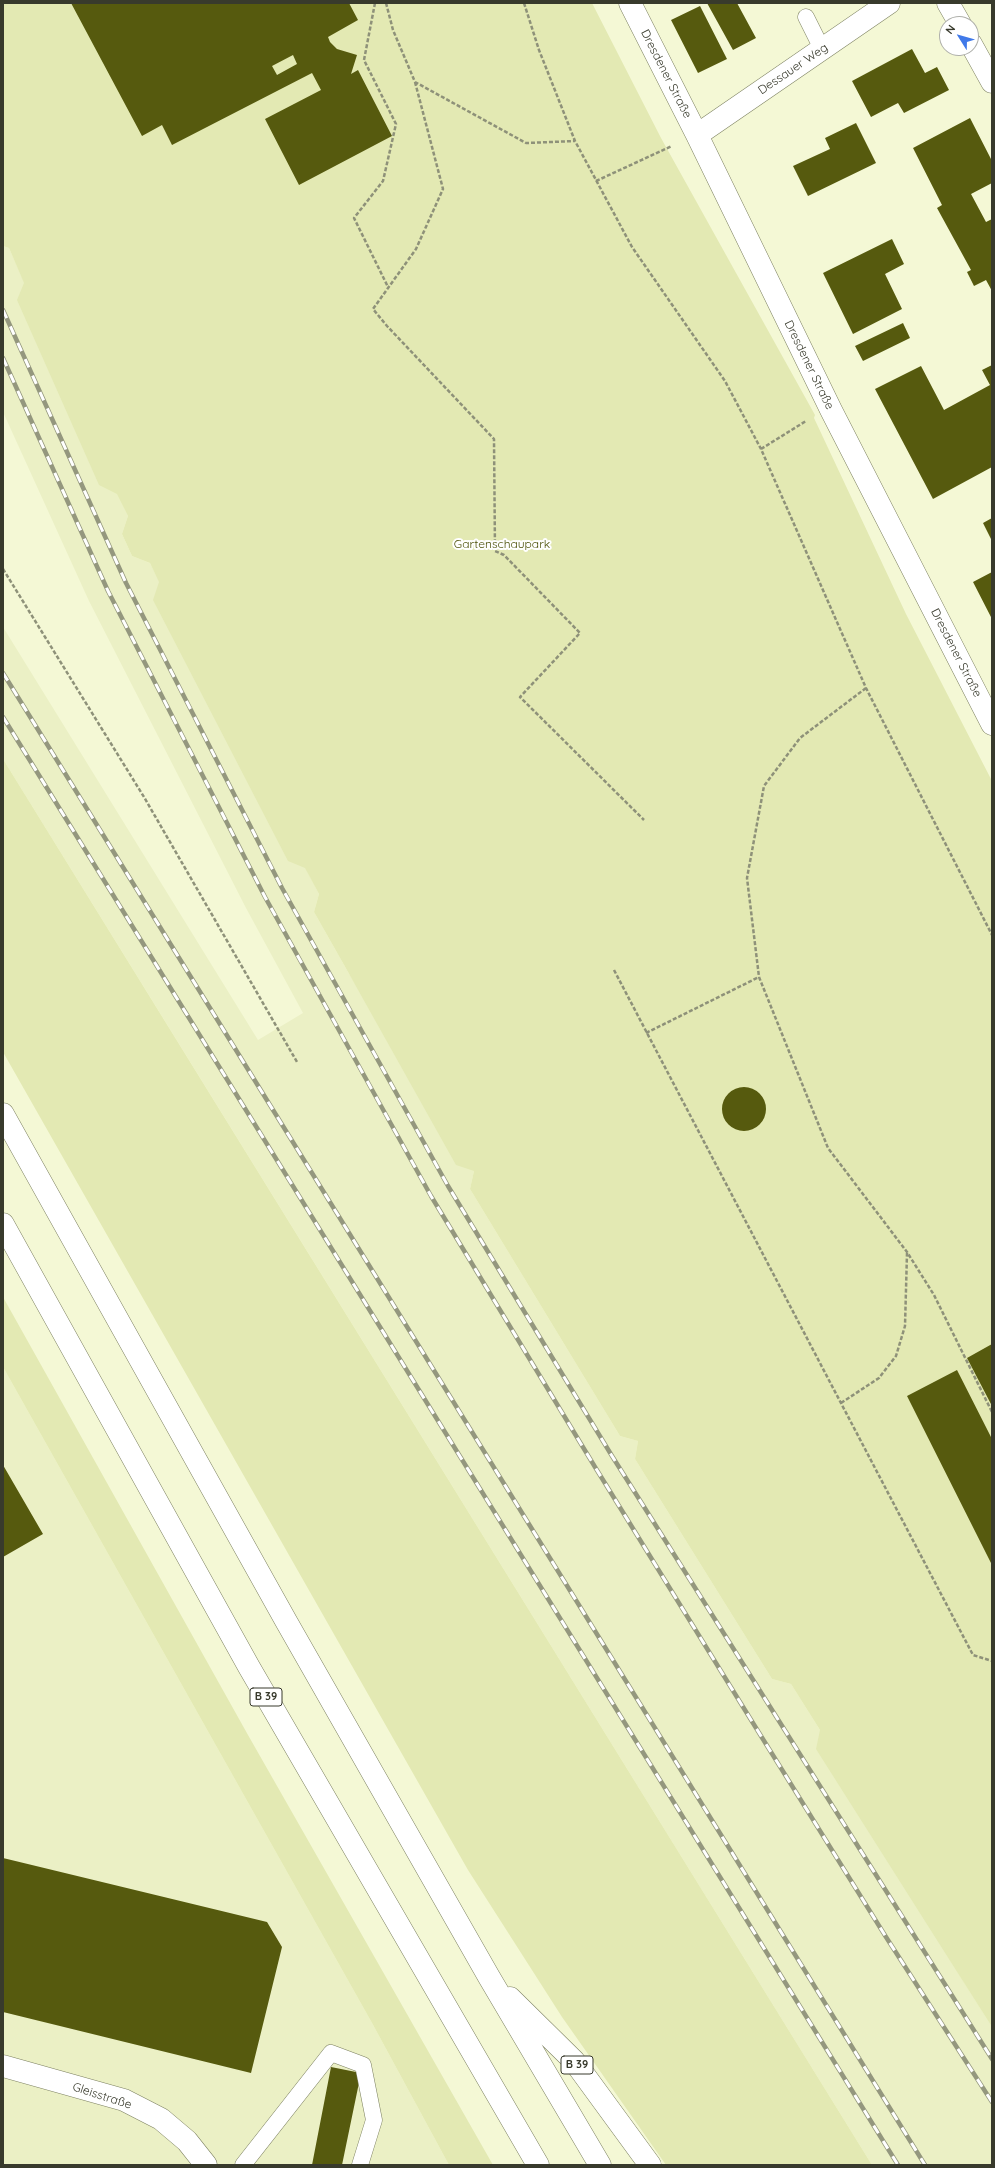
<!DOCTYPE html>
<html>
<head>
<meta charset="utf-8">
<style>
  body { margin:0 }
  #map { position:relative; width:995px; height:2168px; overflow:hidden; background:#f4f8d5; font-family:Quicksand,sans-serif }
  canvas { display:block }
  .frame { position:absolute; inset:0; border:4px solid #383a2c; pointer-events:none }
  .north { position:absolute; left:939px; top:16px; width:40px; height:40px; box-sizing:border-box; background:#fff; border:1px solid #afb0ab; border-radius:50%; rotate:307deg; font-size:11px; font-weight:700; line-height:16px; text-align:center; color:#383a2c }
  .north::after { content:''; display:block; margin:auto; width:14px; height:18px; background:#4079e9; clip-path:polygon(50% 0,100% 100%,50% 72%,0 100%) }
</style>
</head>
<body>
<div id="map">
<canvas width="995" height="2168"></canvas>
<div class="frame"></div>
<div class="north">N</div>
</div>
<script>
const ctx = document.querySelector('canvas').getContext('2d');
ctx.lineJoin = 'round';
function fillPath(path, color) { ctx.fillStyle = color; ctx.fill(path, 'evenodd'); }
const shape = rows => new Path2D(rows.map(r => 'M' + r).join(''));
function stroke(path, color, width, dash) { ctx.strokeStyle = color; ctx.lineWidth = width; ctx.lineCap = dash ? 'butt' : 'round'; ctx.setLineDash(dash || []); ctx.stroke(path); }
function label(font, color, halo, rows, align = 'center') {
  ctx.font = font + ' Quicksand,sans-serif'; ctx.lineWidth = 4; ctx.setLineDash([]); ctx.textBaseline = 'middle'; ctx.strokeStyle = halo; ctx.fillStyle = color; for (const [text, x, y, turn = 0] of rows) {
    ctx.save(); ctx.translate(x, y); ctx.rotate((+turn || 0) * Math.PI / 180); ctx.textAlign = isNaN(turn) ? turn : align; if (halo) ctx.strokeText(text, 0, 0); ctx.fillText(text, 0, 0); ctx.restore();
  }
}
fillPath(shape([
  [3,246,9,248,128,516,122,534,132,556,150,563,319,894,314,912,348,972,474,1171,470,1189,620,1436,638,1441,635,1459,772,1679,791,1684,820,1730,964,1982,992,2027,992,2165,872,2165,3,759,3,627,258,1040,303,1013,246,908,89,601,3,412],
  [3,1367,372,2023,449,2165,3,2165]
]), '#ebf0c5');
fillPath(shape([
  [3,3,592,3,661,138,815,415,814,418,906,614,992,781,992,2027,816,1749,820,1730,791,1684,772,1679,635,1459,638,1441,620,1436,470,1189,474,1171,456,1165,348,972,314,912,319,894,305,868,288,861,153,600,159,582,150,563,132,556,122,534,128,516,117,494,99,485,17,300,24,283,9,248,3,246],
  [3,759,171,1031,872,2165,666,2165,562,2017,468,1870,3,1052],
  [3,1297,248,1735,493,2165,449,2165,372,2023,3,1367]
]), '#e3e9b3');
fillPath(shape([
  [71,3,349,3,358,20,328,37,330,42,337,49,357,55,351,74,358,70,392,136,299,185,265,119,321,90,312,73,172,145,162,125,142,136],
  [293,55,297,64,277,75,272,66],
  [707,3,737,3,756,38,733,50],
  [700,6,727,59,698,73,671,20],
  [912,49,925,73,937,67,949,90,904,113,898,103,871,117,852,81],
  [970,118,992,161,992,183,971,194,986,222,992,219,992,291,986,280,974,286,967,272,971,270,937,208,942,205,913,148],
  [856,123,876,163,808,196,793,166,830,149,825,138],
  [892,239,904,264,885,274,902,309,853,334,823,273],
  [903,323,910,338,863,361,855,346],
  [992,365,992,467,933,499,875,389,921,366,944,410,990,385,982,370],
  [992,518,992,541,983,523],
  [992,572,992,619,973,582],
  '722 1109a22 22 0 1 1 44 0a22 22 0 1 1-44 0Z',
  [992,1344,992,1406,967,1358],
  [957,1370,992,1439,992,1565,907,1396],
  [3,1465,43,1534,3,1557],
  [3,1858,267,1922,282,1947,251,2073,3,2012],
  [331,2067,361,2073,342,2165,312,2165]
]), '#565a0e');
const lane = shape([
  [806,17,822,49],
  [243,2165,331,2053,363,2065,374,2120,360,2165]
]);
const street = shape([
  [630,3,697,135,831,410,992,724],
  [948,3,960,24],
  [971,44,992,82],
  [697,135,889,3],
  [3,2066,124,2100,161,2119,187,2141,206,2165]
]);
const highway = shape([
  [3,1114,286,1621,489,1977,600,2165],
  [3,1224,249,1667,538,2165],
  [510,1998,574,2061,650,2165]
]);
stroke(lane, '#7d8161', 17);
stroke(street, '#7d8161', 23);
stroke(highway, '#7d8161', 23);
stroke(shape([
  [375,3,364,60,396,124,383,181,354,218,388,287],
  [386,3,393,30,415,82,526,143,575,141],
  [524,3,539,50,575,141,632,247,725,381,761,449,866,688,992,935],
  [415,82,443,189,416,249,373,309,387,326,494,439,495,551,504,555,580,633,520,697,644,820],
  [596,181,672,146],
  [761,449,806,421],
  [3,569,144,797,297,1062],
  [866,688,800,738,764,786,747,878,759,977,828,1148,907,1252,934,1295,992,1412],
  [614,970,973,1655,992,1661],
  [646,1033,759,977],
  [841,1403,879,1378,896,1356,905,1326,907,1253]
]), '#8e9179', 2.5, [4, 2]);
stroke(lane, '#fff', 16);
stroke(street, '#fff', 22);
stroke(highway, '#fff', 22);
const rail = shape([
  [3,310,126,583,282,888,448,1186,612,1456,992,2059],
  [3,358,108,591,265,897,431,1196,595,1467,761,1736,886,1937,992,2102],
  [3,673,925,2165],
  [3,717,898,2165]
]);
stroke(rail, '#94977e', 4.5);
stroke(rail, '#fff', 3, [9]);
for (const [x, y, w] of [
  [266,1697,32],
  [577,2065,32]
]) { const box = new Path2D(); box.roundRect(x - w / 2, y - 9, w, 18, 3); ctx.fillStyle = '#fff'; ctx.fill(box); stroke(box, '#383a2c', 1); }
label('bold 11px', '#383a2c', null, [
  ["B 39",266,1697],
  ["B 39",577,2065]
]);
label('12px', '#383a2c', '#fff', [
  ["Dessauer Weg",793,69,-34],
  ["Dresdener Straße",666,74,63],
  ["Dresdener Straße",809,365,64],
  ["Dresdener Straße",956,653,63],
  ["Gleisstraße",102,2096,18]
]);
label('12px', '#4b5007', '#fff', [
  ["Gartenschaupark",502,544]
]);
</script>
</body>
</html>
